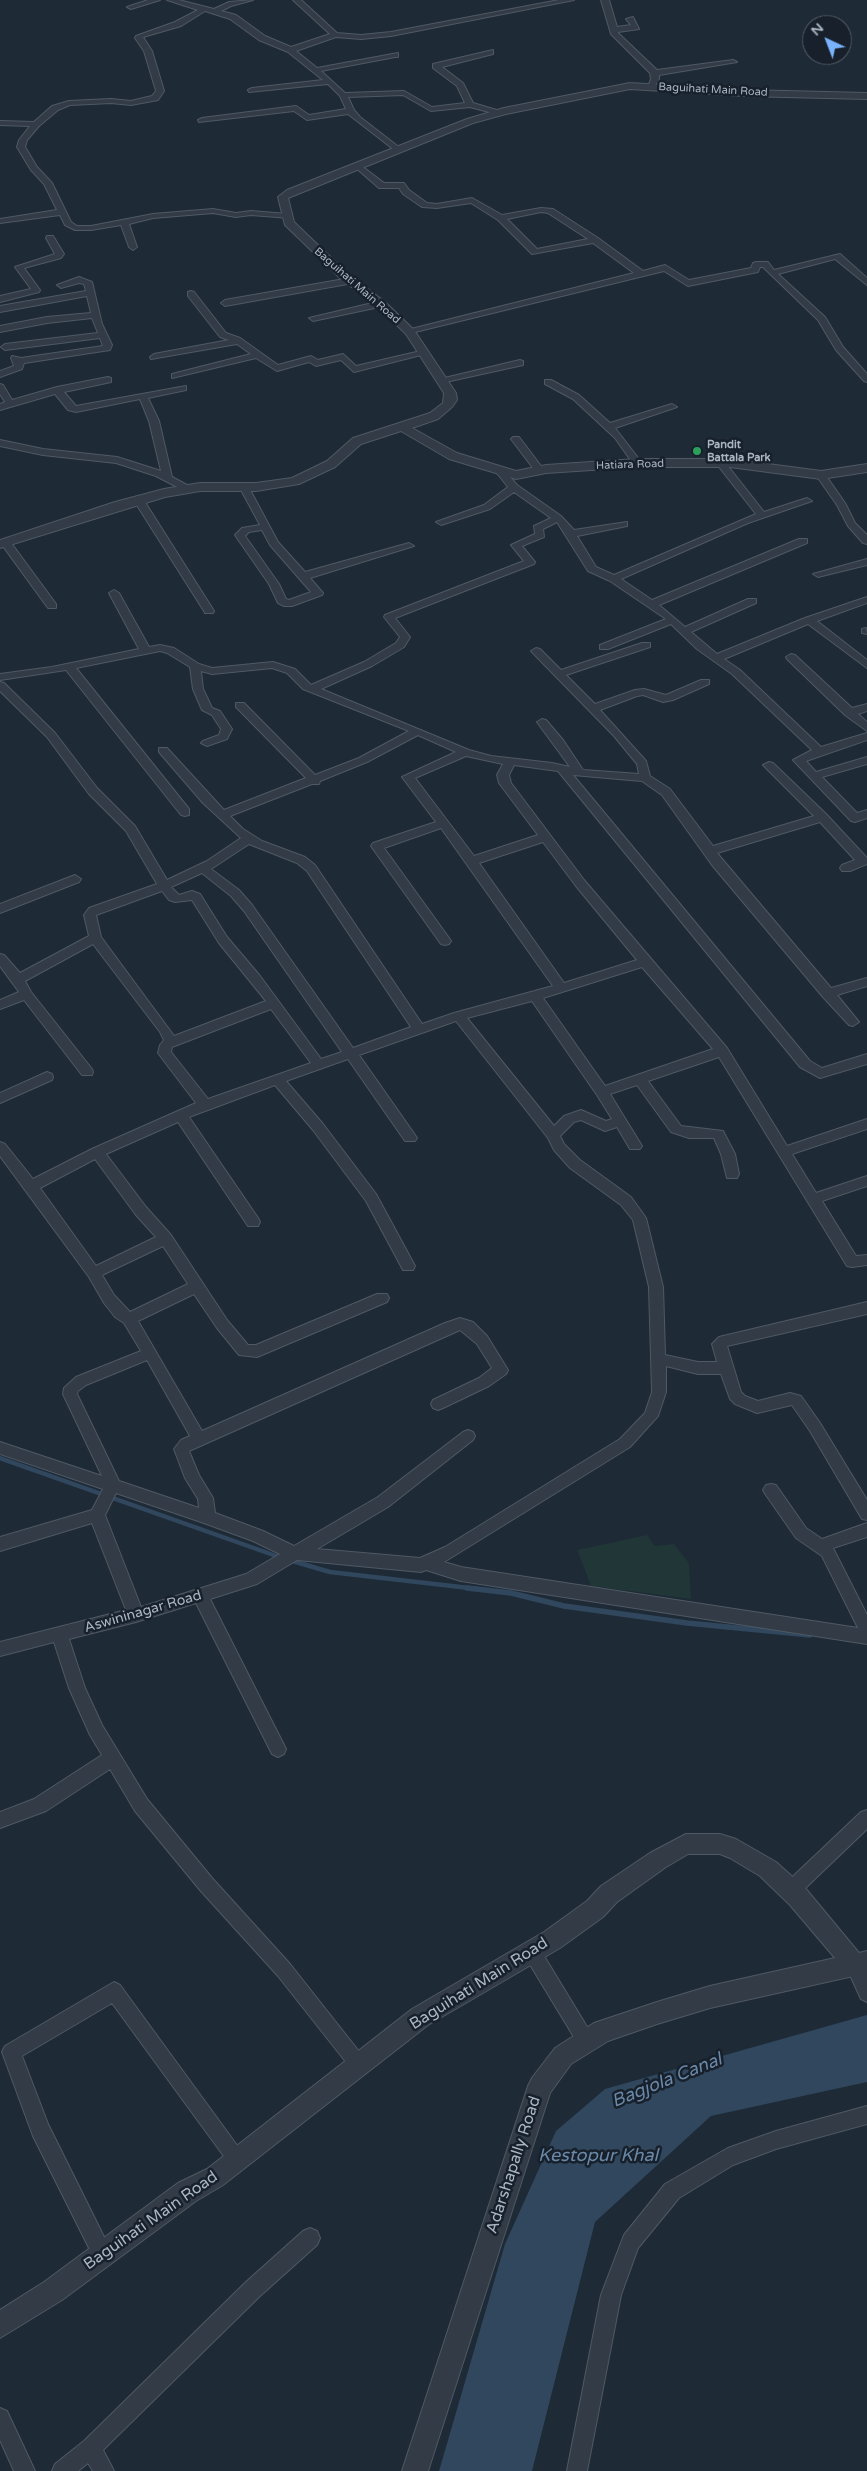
<!DOCTYPE html>
<html>
<head>
<meta charset="utf-8">
<style>
  body { margin:0 }
  #map { position:relative; width:867px; height:2471px; overflow:hidden; background:#1e2a36; font-family:"Varela Round",sans-serif }
  canvas { display:block }
  .north { position:absolute; left:802px; top:15px; width:50px; height:50px; box-sizing:border-box; background:#17202b; border:1px solid #525c68; border-radius:50%; rotate:317deg; font-size:14px; font-weight:700; line-height:20px; text-align:center; color:#abb6c4 }
  .north::after { content:''; display:block; margin:auto; width:18px; height:22px; background:#79b3fb; clip-path:polygon(50% 0,100% 100%,50% 72%,0 100%) }
</style>
</head>
<body>
<div id="map">
<canvas width="867" height="2471"></canvas>
<div class="north">N</div>
</div>
<script>
const ctx = document.querySelector('canvas').getContext('2d');
ctx.lineJoin = 'round';
function fillPath(path, color) { ctx.fillStyle = color; ctx.fill(path, 'evenodd'); }
const shape = rows => new Path2D(rows.map(r => 'M' + r).join(''));
function stroke(path, color, width, dash) { ctx.strokeStyle = color; ctx.lineWidth = width; ctx.lineCap = dash ? 'butt' : 'round'; ctx.setLineDash(dash || []); ctx.stroke(path); }
function label(font, color, halo, rows, align = 'center') {
  ctx.font = font + ' "Varela Round",sans-serif'; ctx.lineWidth = 5; ctx.setLineDash([]); ctx.textBaseline = 'middle'; ctx.strokeStyle = halo; ctx.fillStyle = color; for (const [text, x, y, turn = 0] of rows) {
    ctx.save(); ctx.translate(x, y); ctx.rotate((+turn || 0) * Math.PI / 180); ctx.textAlign = isNaN(turn) ? turn : align; if (halo) ctx.strokeText(text, 0, 0); ctx.fillText(text, 0, 0); ctx.restore();
  }
}
fillPath(shape([
  [647,1535,655,1546,674,1544,689,1563,691,1599,591,1586,577,1550]
]), '#203637');
fillPath(shape([
  [867,2015,867,2082,711,2116,595,2222,532,2471,439,2471,505,2244,556,2131,605,2089]
]), '#30475e');
stroke(shape([
  [0,1458,282,1558],
  [289,1560,330,1572,478,1589]
]), '#30475e', 4.5);
stroke(shape([
  [467,1588,511,1593,564,1606,687,1623,810,1635]
]), '#30475e', 5.5);
const minor = shape([
  [148,0,160,0,131,9,127,7,148,0],
  [167,0,179,0,214,9,229,2,253,0,231,6,221,11,236,15,265,36,291,47,330,34,293,0,301,0,337,33,361,35,391,32,559,0,574,0,391,36,361,39,336,37,296,51,317,68,398,53,398,57,395,57,321,71,345,93,404,91,432,107,465,103,457,86,433,68,433,64,493,50,493,54,442,67,463,83,473,103,500,111,500,115,470,107,431,111,403,95,348,97,354,110,360,117,400,148,400,152,397,152,348,114,307,120,294,111,199,122,198,120,202,118,296,106,309,115,346,109,340,96,328,84,249,92,248,90,252,88,323,80,288,52,259,40,230,19,205,11,181,26,143,37,152,51,164,91,158,100,131,105,111,103,70,105,58,110,39,126,27,140,25,147,37,167,52,183,71,222,77,226,91,226,153,214,213,209,236,213,251,211,287,214,290,214,290,218,251,215,236,217,213,213,153,218,129,224,137,247,133,250,129,247,121,225,91,230,75,230,65,225,60,215,0,223,0,219,57,210,44,184,31,170,17,147,19,140,30,126,0,125,0,121,34,122,52,106,69,101,111,99,131,101,152,96,156,91,144,51,135,38,136,36,175,22,198,10,167,0],
  [601,0,609,0,617,27,631,25,626,19,633,17,639,29,618,32,618,33,657,70,733,60,737,62,659,75,659,79,653,89,647,89,651,79,650,73,611,34,601,0],
  [359,164,384,183,404,183,409,190,427,203,437,204,472,198,502,215,541,208,553,209,598,238,643,271,665,265,689,280,751,268,753,263,756,262,768,262,774,270,840,254,867,278,867,285,835,259,778,274,825,317,843,347,867,374,867,382,864,381,836,350,818,320,763,267,760,267,758,272,688,286,664,271,407,334,407,330,634,273,593,243,532,254,498,220,471,203,437,208,422,207,403,194,399,188,379,188,356,168,355,166,359,164],
  [541,212,548,213,588,239,537,249,507,219,541,212],
  [47,236,53,236,64,254,61,258,24,268,40,290,39,292,0,302,0,296,31,289,15,267,55,254,46,238,47,236],
  [79,277,92,282,102,324,112,345,110,350,24,363,22,369,0,377,0,371,14,366,11,358,12,356,21,358,103,346,100,338,5,350,1,347,5,344,98,333,92,318,47,323,0,332,0,326,47,317,91,313,87,296,0,312,0,306,86,291,84,284,79,283,61,288,57,285,79,277],
  [350,278,354,281,353,283,225,306,221,303,225,300,350,278],
  [191,291,194,292,226,333,240,338,278,365,311,356,318,360,343,354,356,366,425,350,429,353,354,372,341,360,316,366,309,362,277,371,256,358,172,378,172,374,251,354,237,344,151,359,150,357,154,354,229,340,220,337,188,296,188,292,191,291],
  [381,301,384,302,384,306,313,321,309,318,381,301],
  [520,360,523,361,523,365,441,383,436,380,520,360],
  [108,377,111,378,111,382,64,392,76,406,186,386,186,390,148,398,159,421,172,477,189,486,189,490,183,490,156,476,116,463,43,455,0,446,0,440,43,449,117,457,161,471,149,421,140,399,76,412,68,410,55,394,0,410,0,404,5,402,0,394,0,384,3,385,12,400,57,387,108,377],
  [545,380,551,380,579,395,610,423,672,404,677,407,615,428,642,463,637,466,634,465,615,438,573,399,545,384,545,380],
  [513,437,519,437,544,470,542,472,536,472,511,439,513,437],
  [721,460,724,461,764,512,807,498,812,501,748,523,621,579,652,600,799,539,807,539,807,543,659,605,685,627,748,599,756,599,756,603,691,632,717,654,805,618,867,597,867,603,817,621,867,660,867,668,808,624,724,659,740,670,821,747,867,733,867,740,806,761,816,772,867,757,867,764,822,777,857,813,867,810,867,818,855,822,851,821,793,760,812,750,732,674,697,649,671,624,608,649,600,649,600,645,666,619,610,581,588,571,557,522,543,529,544,537,522,546,535,562,534,564,395,618,410,637,404,647,372,666,321,689,469,750,491,756,552,763,570,767,537,722,542,719,546,720,563,740,583,770,639,774,637,764,614,736,531,651,536,648,540,649,561,670,642,643,650,643,650,647,566,675,595,704,635,690,644,689,666,695,701,680,709,680,709,684,673,700,663,702,643,695,637,696,600,710,646,761,650,776,670,789,713,846,814,816,763,765,769,762,773,763,826,814,867,858,867,864,850,871,842,871,840,868,842,865,855,860,820,822,717,853,831,988,867,978,867,986,837,995,859,1022,853,1026,849,1025,823,997,712,865,662,795,642,781,573,775,810,1061,822,1068,867,1054,867,1064,820,1078,800,1067,558,771,514,765,509,775,511,783,584,880,727,1048,787,1146,867,1119,867,1129,792,1154,816,1193,867,1176,867,1186,822,1201,856,1256,867,1255,867,1265,852,1267,847,1266,719,1057,648,1081,681,1126,723,1131,735,1154,739,1174,737,1178,727,1178,721,1154,714,1138,689,1138,671,1132,637,1085,610,1094,642,1146,640,1149,630,1149,617,1127,605,1131,581,1120,574,1122,560,1136,564,1144,580,1160,631,1197,646,1218,663,1287,665,1355,698,1362,717,1362,712,1344,719,1337,867,1302,867,1314,727,1346,741,1392,745,1396,758,1401,790,1393,801,1396,820,1423,867,1500,867,1520,862,1519,810,1431,792,1405,757,1413,735,1404,730,1399,721,1374,698,1374,666,1366,666,1392,658,1416,630,1447,444,1562,461,1567,858,1628,822,1556,796,1538,766,1495,763,1490,766,1485,771,1484,776,1485,806,1528,822,1539,867,1523,867,1537,833,1548,867,1615,867,1644,461,1581,426,1570,421,1572,297,1560,257,1584,210,1599,286,1749,284,1754,278,1757,272,1754,196,1603,136,1622,69,1639,85,1688,102,1725,147,1799,212,1878,290,1964,365,2059,368,2065,365,2071,359,2074,353,2071,278,1976,200,1890,135,1811,110,1769,46,1811,0,1828,0,1812,34,1799,102,1755,90,1735,69,1688,54,1642,0,1656,0,1642,126,1610,92,1523,0,1551,0,1537,92,1510,103,1489,0,1454,0,1442,102,1476,63,1394,64,1388,76,1377,141,1351,124,1323,115,1317,104,1303,89,1277,0,1156,0,1142,5,1144,33,1179,92,1149,196,1103,158,1053,160,1045,164,1040,160,1032,93,944,25,981,31,992,92,1069,93,1072,92,1075,82,1075,24,1000,0,1009,0,1000,19,992,0,966,0,954,4,955,20,973,89,936,84,915,89,908,157,884,126,831,89,794,47,737,0,691,0,682,4,683,55,733,97,788,135,826,167,880,207,861,241,838,203,803,159,752,159,748,167,748,224,810,306,778,236,707,236,703,244,703,315,775,359,758,409,731,303,689,287,673,272,668,212,674,201,671,203,689,212,708,220,711,232,729,227,739,207,746,201,743,203,741,219,735,221,729,212,715,202,710,193,689,190,667,167,653,160,651,76,668,189,809,189,815,185,816,181,815,66,670,0,680,0,674,52,667,139,649,109,593,114,590,119,593,149,647,160,645,174,648,199,664,212,668,273,662,295,669,311,685,364,662,396,643,400,637,384,617,385,615,524,561,511,545,535,534,534,526,551,518,514,492,490,509,441,525,436,522,484,505,508,487,496,472,498,470,504,470,517,485,561,516,574,530,627,522,627,526,577,536,596,567,614,575,756,514,716,463,721,460],
  [418,735,456,752,402,777,436,822,373,843,371,846,441,944,445,945,449,944,451,941,449,938,384,848,441,828,553,986,454,1013,422,1024,315,865,305,857,262,841,243,829,230,816,312,784,319,784,320,781,367,762,418,735],
  [466,756,503,764,497,775,499,783,538,835,474,856,415,778,466,756],
  [543,842,576,886,637,960,564,983,479,863,543,842],
  [249,844,297,863,307,871,411,1027,353,1048,252,905,239,890,211,869,249,844],
  [202,873,231,896,244,911,342,1052,321,1059,260,976,227,937,200,894,192,891,179,895,171,887,202,873],
  [162,891,169,900,175,902,192,900,219,943,266,1001,174,1036,101,937,96,915,162,891],
  [642,967,713,1049,605,1086,543,998,642,967],
  [532,1001,597,1095,612,1119,606,1121,581,1110,564,1116,554,1126,467,1018,532,1001],
  [271,1009,311,1063,208,1099,171,1052,172,1047,271,1009],
  [456,1021,548,1138,554,1150,570,1168,621,1205,633,1220,649,1287,652,1392,645,1413,620,1439,445,1547,420,1558,317,1549,388,1507,473,1440,475,1436,473,1432,468,1430,463,1432,378,1497,294,1546,263,1531,215,1513,213,1498,199,1475,189,1451,460,1330,477,1344,492,1368,479,1378,433,1400,431,1404,433,1408,438,1410,443,1408,489,1386,506,1374,508,1370,487,1336,473,1322,460,1318,445,1323,202,1431,138,1321,194,1294,217,1328,239,1355,257,1357,387,1302,389,1298,387,1294,377,1294,256,1345,248,1345,227,1320,171,1235,146,1207,106,1154,178,1122,248,1226,258,1226,260,1222,258,1218,189,1117,275,1085,313,1130,366,1201,403,1270,413,1270,415,1266,376,1194,323,1124,286,1081,348,1059,405,1141,415,1141,417,1138,415,1135,359,1055,456,1021],
  [95,1159,136,1215,156,1237,96,1266,40,1188,95,1159],
  [163,1246,188,1284,130,1312,114,1295,102,1275,163,1246],
  [147,1360,190,1436,181,1440,174,1449,185,1478,198,1499,199,1508,119,1481,77,1394,78,1391,86,1385,147,1360],
  [116,1493,204,1523,253,1541,280,1554,246,1574,141,1607,105,1515,116,1493],
  [818,473,824,473,845,503,855,523,867,535,867,544,863,543,848,526,837,505,816,475,818,473],
  [242,486,248,486,278,542,305,572,409,543,414,546,310,578,323,593,322,595,292,606,284,606,278,603,269,584,235,535,242,528,260,525,240,488,242,486],
  [262,530,270,545,311,592,289,600,286,599,279,584,245,536,249,532,262,530],
  [138,496,143,499,214,611,213,613,205,613,204,611,133,499,138,496],
  [5,539,9,540,56,604,56,608,48,608,0,542,5,539],
  [867,559,867,565,818,577,813,574,867,559],
  [866,628,867,634,862,633,862,629,866,628],
  [791,654,795,655,852,708,867,704,867,711,858,714,867,722,867,731,845,715,787,659,786,657,791,654],
  [75,875,81,879,79,882,0,913,0,904,75,875],
  [47,1072,52,1074,53,1077,52,1080,0,1103,0,1093,47,1072],
  [867,1810,867,1829,797,1896,791,1898,785,1896,782,1890,785,1884,861,1812,867,1810],
  [532,1943,538,1946,592,2035,595,2041,592,2047,586,2050,580,2047,526,1958,523,1952,526,1946,532,1943],
  [854,1955,860,1958,867,1973,867,2002,861,1999,845,1964,848,1958,854,1955],
  [114,1982,120,1985,247,2159,245,2166,238,2168,231,2166,112,2003,22,2056,48,2124,112,2253,109,2260,102,2263,95,2260,33,2136,2,2052,5,2046,114,1982],
  [867,2106,867,2124,776,2149,733,2165,679,2198,638,2248,621,2295,587,2471,567,2471,601,2295,624,2235,665,2184,728,2148,776,2131,867,2106],
  [310,2228,317,2231,320,2238,317,2245,260,2296,103,2450,114,2471,93,2471,88,2463,78,2471,52,2471,55,2464,84,2441,246,2282,303,2231,310,2228],
  [0,2408,7,2411,35,2471,14,2471,0,2440,0,2408]
]);
const tertiary = shape([
  [630,83,744,90,867,93,867,99,744,96,630,89,506,114,473,123,288,198,294,222,349,275,385,302,414,330,456,393,457,400,452,407,438,419,412,428,457,453,516,471,546,465,637,459,730,459,821,471,867,464,867,472,821,479,730,467,637,467,546,473,516,479,449,459,401,431,361,444,335,467,299,484,256,491,200,491,165,497,0,548,0,540,115,502,164,489,200,483,256,483,292,478,327,461,353,438,430,413,443,403,444,393,406,334,377,306,341,279,285,225,278,197,287,190,467,119,504,108,630,83],
  [686,1834,720,1834,736,1839,776,1862,806,1889,859,1953,867,1951,867,1973,710,2008,657,2024,608,2041,571,2064,550,2093,428,2471,402,2471,528,2086,532,2078,555,2048,594,2023,657,2002,710,1986,835,1958,790,1905,760,1876,730,1858,720,1854,688,1854,666,1867,617,1902,603,1917,560,1948,428,2025,223,2185,196,2201,62,2300,0,2338,0,2310,44,2282,178,2183,207,2169,412,2009,544,1932,587,1901,601,1886,650,1853,686,1834]
]);
stroke(minor, '#4f5965', 2);
stroke(tertiary, '#4f5965', 2);
fillPath(minor, '#323b46');
fillPath(tertiary, '#323b46');
for (const [x, y, r, color] of [
  [697,451,5,"#2e9e5b"]
]) { const dot = new Path2D(); dot.arc(x, y, r, 0, 2 * Math.PI); ctx.fillStyle = color; ctx.fill(dot); stroke(dot, '#17202b', 2); }
label('11px', '#abb6c4', '#17202b', [
  ["Baguihati Main Road",713,90,3],
  ["Baguihati Main Road",357,286,41],
  ["Hatiara Road",630,465,-2]
]);
label('bold 11px', '#abb6c4', '#17202b', [
  ["Pandit",707,445],
  ["Battala Park",707,458]
], 'left');
label('14px', '#abb6c4', '#17202b', [
  ["Aswininagar Road",143,1612,-16]
]);
label('16px', '#abb6c4', '#17202b', [
  ["Baguihati Main Road",479,1984,-32],
  ["Adarshapally Road",514,2165,-72],
  ["Baguihati Main Road",151,2221,-35]
]);
label('italic 18px', '#6a89a9', '#17202b', [
  ["Bagjola Canal",667,2081,-22],
  ["Kestopur Khal",598,2156]
]);
</script>
</body>
</html>
